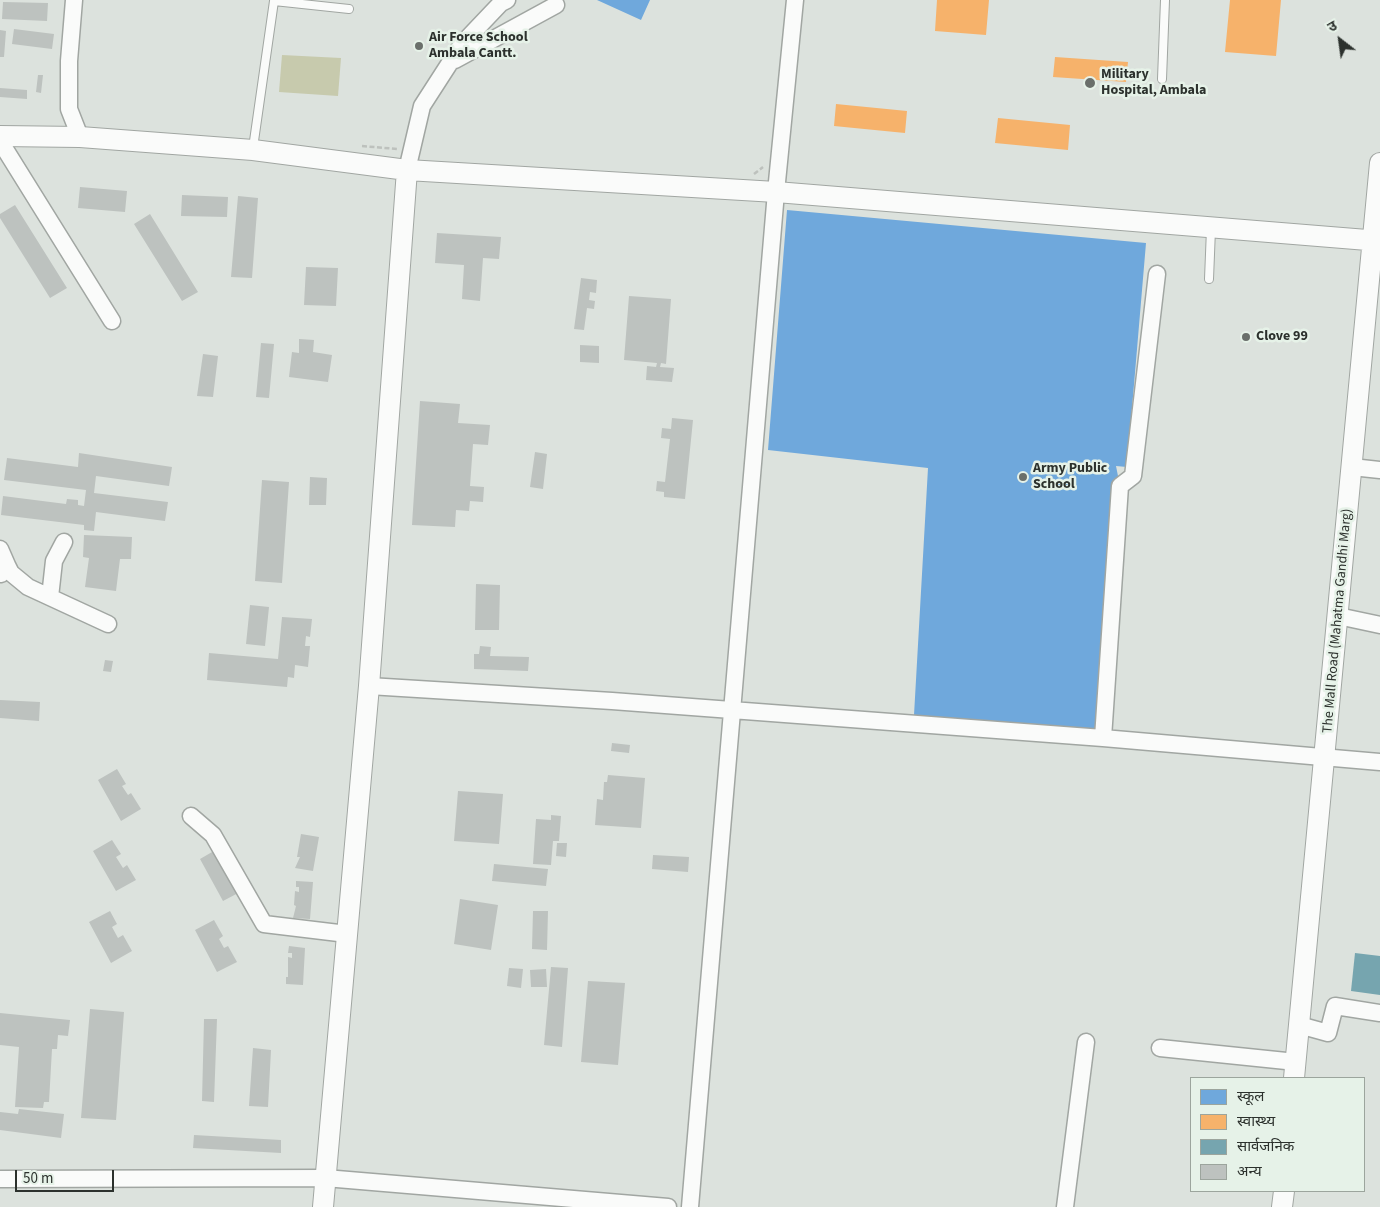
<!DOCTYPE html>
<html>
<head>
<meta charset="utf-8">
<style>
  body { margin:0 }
  #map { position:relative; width:1380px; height:1207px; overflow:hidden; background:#dce2dd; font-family:"Source Sans 3","Noto Sans Devanagari",sans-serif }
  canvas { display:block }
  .legend { position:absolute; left:1190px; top:1077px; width:175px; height:115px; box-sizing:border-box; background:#e6f2e8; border:1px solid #9ca59d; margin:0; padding:6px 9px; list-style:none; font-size:15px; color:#2c312d }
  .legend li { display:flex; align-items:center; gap:10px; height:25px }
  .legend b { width:25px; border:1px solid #9ca59d }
  .north { position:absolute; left:1315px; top:15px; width:50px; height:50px; -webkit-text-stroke:4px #e6f2e8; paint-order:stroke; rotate:330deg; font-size:14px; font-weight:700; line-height:20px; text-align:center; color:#2c312d }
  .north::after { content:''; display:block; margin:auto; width:18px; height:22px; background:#2c312d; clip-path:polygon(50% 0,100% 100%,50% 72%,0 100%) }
  .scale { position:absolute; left:15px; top:1170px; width:99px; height:22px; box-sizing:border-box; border:2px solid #2c312d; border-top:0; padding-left:6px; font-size:15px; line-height:18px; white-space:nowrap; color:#2c312d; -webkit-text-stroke:4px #e6f2e8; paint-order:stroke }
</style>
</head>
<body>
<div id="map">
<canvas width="1380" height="1207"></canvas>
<ul class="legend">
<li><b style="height:14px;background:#6fa8dc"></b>स्कूल</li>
<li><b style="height:14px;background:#f6b26b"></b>स्वास्थ्य</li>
<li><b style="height:14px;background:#76a5af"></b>सार्वजनिक</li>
<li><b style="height:14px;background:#bdc2bf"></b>अन्य</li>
</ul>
<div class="north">उ</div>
<div class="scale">50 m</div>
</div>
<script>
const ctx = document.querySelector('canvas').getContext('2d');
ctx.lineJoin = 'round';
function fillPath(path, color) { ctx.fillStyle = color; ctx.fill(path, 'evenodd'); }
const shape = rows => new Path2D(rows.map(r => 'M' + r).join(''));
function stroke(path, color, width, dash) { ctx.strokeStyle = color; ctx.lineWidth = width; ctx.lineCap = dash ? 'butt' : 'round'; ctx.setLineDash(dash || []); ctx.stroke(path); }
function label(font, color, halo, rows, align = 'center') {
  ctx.font = font + ' "Source Sans 3",sans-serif'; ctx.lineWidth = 5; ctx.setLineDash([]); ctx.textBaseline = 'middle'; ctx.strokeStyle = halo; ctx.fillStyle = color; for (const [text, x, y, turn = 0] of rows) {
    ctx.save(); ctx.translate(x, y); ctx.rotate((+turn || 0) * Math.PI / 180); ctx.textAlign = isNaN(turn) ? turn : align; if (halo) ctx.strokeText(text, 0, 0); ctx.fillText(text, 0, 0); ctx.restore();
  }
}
fillPath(shape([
  [282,55,341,58,338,96,279,92]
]), '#c7caad');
fillPath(shape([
  [597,0,650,0,641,20],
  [787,210,1146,243,1127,467,1116,466,1120,486,1099,731,914,715,928,468,768,450]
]), '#6fa8dc');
fillPath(shape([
  [937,0,989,0,986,35,935,31],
  [1230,0,1281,0,1276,56,1225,52],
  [1055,57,1128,62,1126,82,1053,77],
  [836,104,907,111,905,133,834,126],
  [998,118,1070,125,1068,150,995,143]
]), '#f6b26b');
fillPath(shape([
  [1355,953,1380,956,1380,995,1351,991]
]), '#76a5af');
fillPath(shape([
  [3,2,48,3,47,21,2,19],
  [14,29,54,34,52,49,12,44],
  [0,30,6,31,4,57,0,57],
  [38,75,43,75,41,93,36,92],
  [0,88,27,90,27,99,0,97],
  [80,187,127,191,125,212,78,208],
  [182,195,228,197,227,217,181,216],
  [238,196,258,198,252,278,231,277],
  [15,205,67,288,50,298,0,218,0,214],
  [150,214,198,292,182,301,134,224],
  [437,233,501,237,499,259,483,258,480,301,462,299,464,265,435,263],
  [306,267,338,268,336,306,304,305],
  [581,278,597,280,596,293,590,292,589,300,595,301,594,309,587,308,584,330,574,329],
  [629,296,671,299,666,364,661,363,660,367,674,368,672,382,646,380,647,366,656,367,657,363,624,360],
  [299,339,314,340,313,352,332,355,328,382,289,377,292,352,299,353],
  [261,343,274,344,269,398,256,397],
  [580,345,599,346,599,363,580,362],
  [203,354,218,356,213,397,197,396],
  [420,401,460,404,458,423,490,425,488,445,473,444,470,486,484,487,483,502,470,501,469,511,456,510,455,527,412,525],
  [672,418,693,420,685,499,664,497,664,492,656,491,657,481,665,482,670,439,661,438,662,428,671,429],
  [535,452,547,454,543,489,530,487],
  [79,453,172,467,169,486,96,476,94,493,168,502,165,521,96,512,94,531,84,530,84,525,1,515,3,496,66,504,67,499,78,500,78,505,84,506,86,490,4,480,7,458,78,467],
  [310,477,327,478,326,505,309,505],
  [262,480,289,482,282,583,255,581],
  [84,535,132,537,131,559,120,559,116,591,85,587,89,558,83,557],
  [476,584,500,585,499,630,475,630],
  [250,605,269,607,265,646,246,644],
  [282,617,312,619,310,637,306,636,305,646,310,646,308,667,295,665,294,678,288,677,287,687,207,680,209,653,278,659],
  [480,646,491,647,490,656,529,657,528,671,474,669,474,654,479,654],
  [105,660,113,661,111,672,103,671],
  [0,700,40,702,39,721,0,718],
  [612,743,630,745,629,753,611,751],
  [117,769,126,784,122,786,128,795,131,793,141,809,121,821,98,780],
  [608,775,645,778,641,828,595,825,597,799,603,800,604,782,607,782],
  [458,791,503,794,499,844,454,841],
  [551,815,561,816,559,841,553,841,551,865,533,864,536,819,551,820],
  [301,834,319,837,313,871,295,868,300,857,297,857],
  [112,840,121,854,116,857,123,868,127,865,136,880,116,891,93,851],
  [557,843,567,843,566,857,556,856],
  [219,848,242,891,223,901,200,859],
  [653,855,689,857,688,872,652,869],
  [494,864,548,869,546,886,492,881],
  [296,881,313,882,310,919,293,918,296,906,294,905,295,891,299,892,299,887,296,887],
  [460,899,498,905,491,950,454,944],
  [110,911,117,924,112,927,118,938,123,935,132,951,111,963,89,922],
  [533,911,548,911,547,950,532,949],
  [214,920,223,936,219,939,224,948,228,946,237,962,217,972,195,930],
  [289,946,305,948,303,985,286,984,286,977,288,977,288,957,292,958,292,953,288,953],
  [551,967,568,968,562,1047,544,1045],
  [509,968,523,969,521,988,507,986],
  [546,969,547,987,531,987,530,970],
  [588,981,625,983,618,1065,581,1062],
  [90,1009,124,1012,116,1120,81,1118],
  [0,1013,70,1020,68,1036,58,1035,57,1049,52,1049,49,1102,44,1102,43,1108,15,1107,19,1047,0,1045],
  [204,1019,217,1019,214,1102,202,1101],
  [253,1048,271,1050,268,1107,249,1106],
  [19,1109,64,1114,61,1138,0,1130,0,1112,18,1114],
  [194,1135,281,1140,281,1153,193,1148]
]), '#bdc2bf');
const service = shape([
  [1162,79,1165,0],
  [253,148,274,1,349,9],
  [1209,279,1211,229]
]);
const minor = shape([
  [74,0,69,61,69,109,80,137],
  [455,60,556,5],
  [0,141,112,321],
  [407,170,422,106,462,44,501,3,507,0],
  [1352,467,1380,470],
  [0,549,7,565,1,574],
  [7,565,11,573,28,587,108,624],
  [50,597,54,561,64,542],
  [1338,616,1380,625],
  [369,686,612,701,1103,738,1380,762],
  [1103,738,1120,486,1133,476,1157,274],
  [191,816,213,835,264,924,347,934],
  [1299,1025,1328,1033,1335,1006,1380,1013],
  [1160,1048,1296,1062],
  [0,1179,325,1178,668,1207],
  [690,1207,776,192,795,0],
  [1065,1207,1086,1042]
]);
const tertiary = shape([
  [0,136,80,137,253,150,407,170,776,192,1380,241],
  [1294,1078,1380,163],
  [323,1207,369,686,407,170],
  [1282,1207,1284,1191]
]);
stroke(service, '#a1a6a2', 10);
stroke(minor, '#a1a6a2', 19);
stroke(tertiary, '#a1a6a2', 22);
stroke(shape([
  [362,146,397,149],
  [754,174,763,167]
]), '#bdc1bd', 2.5, [5, 2.5]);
stroke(service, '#fafbfa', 8);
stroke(minor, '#fafbfa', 16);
stroke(tertiary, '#fafbfa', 20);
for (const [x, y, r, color] of [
  [419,46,5,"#6a6f6b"],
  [1090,83,6,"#6a6f6b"],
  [1246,337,5,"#6a6f6b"],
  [1023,477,5,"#6a6f6b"]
]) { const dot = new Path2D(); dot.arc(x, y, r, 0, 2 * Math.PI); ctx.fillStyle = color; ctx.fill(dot); stroke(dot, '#e6f2e8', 2); }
label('bold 14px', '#2c312d', '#e6f2e8', [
  ["Air Force School",429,38],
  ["Ambala Cantt.",429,54],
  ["Military",1101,75],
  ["Hospital, Ambala",1101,91],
  ["Clove 99",1256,337],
  ["Army Public",1033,469],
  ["School",1033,485]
], 'left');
label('14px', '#2c312d', '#e6f2e8', [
  ["The Mall Road (Mahatma Gandhi Marg)",1338,621,-85]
]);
</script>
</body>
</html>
